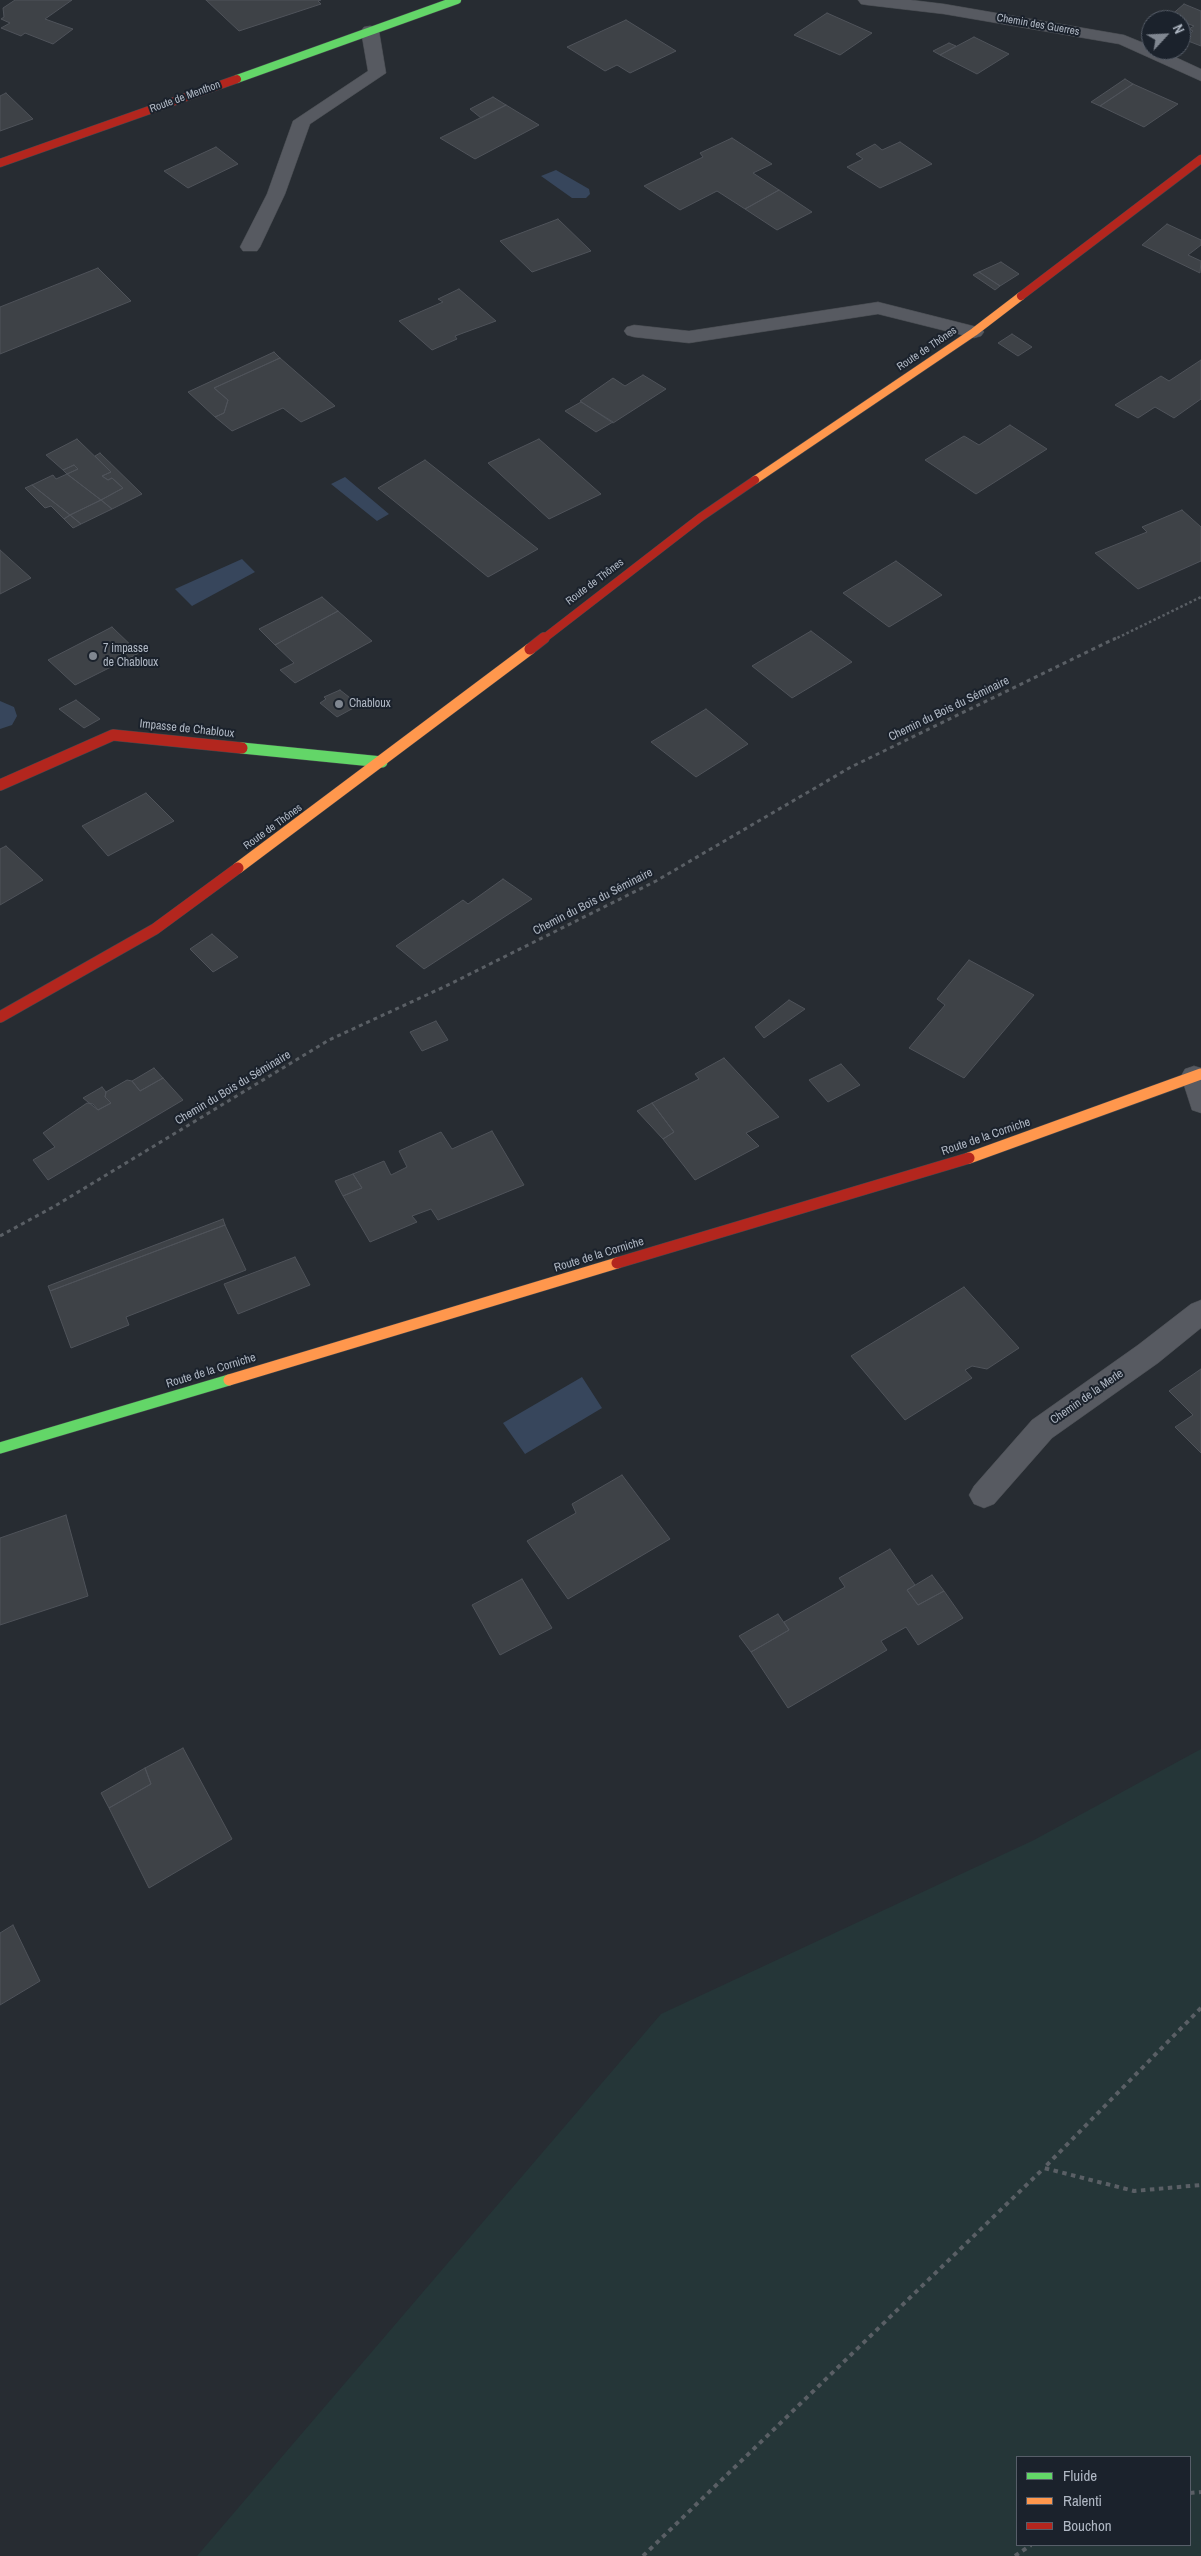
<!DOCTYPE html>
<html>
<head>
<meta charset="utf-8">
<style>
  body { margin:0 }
  #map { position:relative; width:1201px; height:2556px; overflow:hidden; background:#272c32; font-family:"Archivo Narrow",sans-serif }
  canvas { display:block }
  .legend { position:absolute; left:1016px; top:2456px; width:175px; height:90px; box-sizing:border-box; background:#1b222c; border:1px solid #575e69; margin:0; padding:6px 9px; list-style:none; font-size:15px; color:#b0b8c4 }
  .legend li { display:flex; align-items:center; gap:10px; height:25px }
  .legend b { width:25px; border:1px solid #575e69 }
  .north { position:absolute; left:1141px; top:10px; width:50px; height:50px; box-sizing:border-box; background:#1b222c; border:1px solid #575e69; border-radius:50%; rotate:65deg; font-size:14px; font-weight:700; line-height:20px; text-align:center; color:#b0b8c4 }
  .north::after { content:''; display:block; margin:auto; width:18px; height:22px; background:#808791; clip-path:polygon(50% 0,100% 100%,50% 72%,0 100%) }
</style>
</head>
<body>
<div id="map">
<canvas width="1201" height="2556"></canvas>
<ul class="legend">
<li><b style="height:6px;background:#63d668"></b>Fluide</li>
<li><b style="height:6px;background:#ff974d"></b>Ralenti</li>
<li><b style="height:6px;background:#b3261e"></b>Bouchon</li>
</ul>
<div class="north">N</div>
</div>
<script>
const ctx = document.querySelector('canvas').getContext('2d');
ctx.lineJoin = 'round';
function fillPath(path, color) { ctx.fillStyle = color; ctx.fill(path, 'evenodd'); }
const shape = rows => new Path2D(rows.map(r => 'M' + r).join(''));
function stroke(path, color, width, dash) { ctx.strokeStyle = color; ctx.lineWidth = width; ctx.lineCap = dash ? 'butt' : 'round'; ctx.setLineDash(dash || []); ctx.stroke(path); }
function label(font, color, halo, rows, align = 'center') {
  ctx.font = font + ' "Archivo Narrow",sans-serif'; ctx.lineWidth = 4; ctx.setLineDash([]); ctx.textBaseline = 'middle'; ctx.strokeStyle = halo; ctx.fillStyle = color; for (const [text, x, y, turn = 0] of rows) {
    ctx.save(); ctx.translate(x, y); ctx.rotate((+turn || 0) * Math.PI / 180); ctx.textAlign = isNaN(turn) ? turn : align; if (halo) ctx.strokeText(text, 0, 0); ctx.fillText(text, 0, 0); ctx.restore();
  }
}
fillPath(shape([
  [1201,1749,1201,2556,197,2556,661,2014,1034,1840],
  [1190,2457,1190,2545,1017,2545,1017,2457]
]), '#253638');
fillPath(shape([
  [556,170,589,189,590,194,586,198,572,198,541,176],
  [345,477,389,514,377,521,331,484],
  [242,559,255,572,192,606,175,589],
  [0,701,14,707,17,716,12,725,0,729],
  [582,1377,602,1408,525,1454,503,1423]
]), '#37465c');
const building = shape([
  [15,0,72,0,45,19,73,29,53,44,25,33,21,36,1,28,10,23,1,19,4,17,3,8,15,0],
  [206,0,321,0,318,1,321,4,239,31,206,0],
  [1184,4,1201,11,1201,46,1183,39,1193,31,1189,29,1194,26,1169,17,1184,4],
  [827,13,872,33,840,55,794,35,827,13],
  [626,20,676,51,630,73,617,65,605,71,567,47,626,20],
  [974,37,1009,54,977,74,940,55,974,37],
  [949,43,956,46,940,55,933,51,949,43],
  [1125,79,1133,84,1100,106,1091,102,1125,79],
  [1133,84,1178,104,1144,127,1100,106,1133,84],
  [6,93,33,119,0,131,0,96,6,93],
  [493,97,506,105,481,118,470,109,493,97],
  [506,105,539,125,475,159,440,138,506,105],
  [732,138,772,164,753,173,779,190,745,209,717,191,680,210,644,186,703,157,700,153,732,138],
  [900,142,932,164,880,188,847,167,863,159,856,154,875,144,882,150,900,142],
  [216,147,238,164,188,188,164,171,216,147],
  [779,190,812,212,777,230,745,209,779,190],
  [558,219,591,251,532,272,500,241,558,219],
  [1167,224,1201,240,1201,245,1188,255,1201,261,1200,273,1142,245,1167,224],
  [1001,262,1019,274,1000,286,979,272,1001,262],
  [98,268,131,301,0,354,0,307,98,268],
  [979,272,1000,286,995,290,973,275,979,272],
  [459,289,496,321,455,336,457,339,432,350,399,321,443,302,438,299,459,289],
  [1012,334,1032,347,1018,356,998,343,1012,334],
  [274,352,280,358,214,388,228,400,224,413,215,417,188,392,274,352],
  [280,358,335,406,301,422,283,408,232,431,215,417,224,413,228,400,214,388,280,358],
  [1201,360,1201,399,1174,418,1155,407,1138,418,1115,405,1161,376,1169,381,1201,360],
  [643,375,666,389,613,423,580,401,613,378,625,386,643,375],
  [581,402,613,422,596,432,565,411,581,402],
  [1010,425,1047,449,976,494,925,460,964,436,979,445,1010,425],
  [77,439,111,472,102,476,108,480,112,478,123,488,101,500,67,474,78,469,74,465,63,470,46,455,77,439],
  [539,439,601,494,549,519,488,463,539,439],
  [100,453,142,494,112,509,101,500,123,488,112,478,108,480,102,476,111,472,95,456,100,453],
  [425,460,538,549,488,577,378,488,425,460],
  [74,465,78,469,67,474,63,470,74,465],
  [67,474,101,500,70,515,32,485,53,475,56,479,67,474],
  [32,485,70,515,64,519,51,506,45,508,25,488,32,485],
  [101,500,112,509,81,524,70,515,101,500],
  [1182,510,1201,527,1201,561,1138,589,1095,553,1147,532,1142,527,1182,510],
  [70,515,81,524,73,528,64,519,70,515],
  [0,550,31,578,0,594,0,550],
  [896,561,942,595,889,627,843,593,896,561],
  [322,597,338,611,275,645,259,629,322,597],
  [338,611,372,641,295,683,280,670,294,663,275,645,338,611],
  [112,627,139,653,75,685,48,660,112,627],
  [811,631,852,662,792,698,752,666,811,631],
  [340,690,359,705,337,717,320,703,326,699,324,697,340,690],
  [76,700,100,719,84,728,59,709,76,700],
  [706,709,748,744,696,777,651,742,706,709],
  [146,793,174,821,108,856,82,826,146,793],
  [6,846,43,880,0,905,0,849,6,846],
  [503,879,532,899,424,969,396,946,463,900,468,904,503,879],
  [212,934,238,957,213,972,190,949,212,934],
  [969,960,1034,995,964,1078,909,1048,945,1005,937,999,969,960],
  [789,1000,805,1009,764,1038,755,1027,789,1000],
  [436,1021,448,1040,422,1051,410,1032,436,1021],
  [724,1058,779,1117,746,1133,759,1146,695,1180,663,1139,674,1132,652,1103,699,1079,695,1074,724,1058],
  [841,1064,860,1085,828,1102,809,1080,841,1064],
  [154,1068,163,1078,140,1091,132,1081,154,1068],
  [163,1078,183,1100,48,1180,33,1160,55,1147,43,1133,87,1103,93,1104,98,1110,111,1103,105,1097,106,1092,127,1080,132,1081,140,1091,163,1078],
  [102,1087,106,1092,105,1097,111,1103,98,1110,83,1098,102,1087],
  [652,1103,674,1132,663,1139,637,1111,652,1103],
  [492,1131,524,1185,438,1220,431,1209,412,1216,417,1222,370,1242,343,1196,362,1188,353,1174,384,1161,391,1175,407,1167,399,1151,441,1132,452,1149,492,1131],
  [353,1174,362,1188,343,1196,335,1181,353,1174],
  [223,1219,225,1225,50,1291,48,1286,223,1219],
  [225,1225,246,1270,126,1317,129,1325,71,1348,50,1291,225,1225],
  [295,1257,310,1285,238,1314,224,1284,295,1257],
  [964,1287,1019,1348,987,1369,972,1366,965,1370,972,1378,905,1420,851,1356,964,1287],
  [1201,1369,1201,1453,1175,1427,1193,1415,1169,1391,1201,1369],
  [622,1475,670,1539,568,1599,527,1541,576,1513,572,1504,622,1475],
  [66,1515,88,1596,0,1625,0,1538,66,1515],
  [890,1549,915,1585,907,1590,918,1605,944,1591,963,1618,918,1645,906,1627,881,1641,887,1650,788,1708,751,1652,789,1630,784,1622,845,1587,839,1578,890,1549],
  [932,1575,944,1591,918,1605,907,1590,932,1575],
  [522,1579,552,1628,500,1655,472,1605,522,1579],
  [778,1614,789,1630,751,1652,739,1636,778,1614],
  [183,1748,232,1839,149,1888,109,1808,151,1784,145,1768,183,1748],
  [145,1768,151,1784,109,1808,101,1793,145,1768],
  [13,1925,40,1981,0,2005,0,1933,13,1925]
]);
fillPath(building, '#3e4247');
stroke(building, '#4f535a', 1);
const street = shape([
  [858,0,911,0,944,4,1124,35,1151,46,1151,50,1160,50,1201,69,1201,81,1119,44,944,14,867,5,861,4,858,0],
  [370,26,376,27,379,31,386,73,310,124,285,194,260,247,257,251,243,251,240,247,267,194,293,121,368,71,361,31,364,27,370,26],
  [878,302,981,328,984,332,981,336,974,338,878,314,689,343,634,337,627,335,624,331,627,327,634,325,689,331,878,302],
  [1194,1066,1201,1068,1201,1113,1192,1110,1181,1076,1185,1069,1194,1066],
  [1201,1300,1201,1328,1158,1363,1052,1438,994,1504,984,1508,974,1504,969,1495,974,1486,1032,1420,1138,1345,1191,1304,1201,1300]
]);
const fastFar1 = shape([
  [237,79,457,0]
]);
const fast = shape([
  [242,748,382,762],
  [0,1448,229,1380]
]);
const slowFar1 = shape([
  [755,480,974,332,1021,296]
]);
const slow = shape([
  [238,868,530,649],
  [969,1158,1201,1074],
  [229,1380,617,1263]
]);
const jamFar1 = shape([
  [0,163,237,79],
  [1021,296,1201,159],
  [542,640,701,517,755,480]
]);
const jam = shape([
  [530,649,544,638],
  [0,785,113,735,242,748],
  [0,1017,155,929,238,868],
  [617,1263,969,1158]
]);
stroke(street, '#44484d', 1);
stroke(fastFar1, '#44484d', 9);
stroke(fast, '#44484d', 12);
stroke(slowFar1, '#44484d', 9);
stroke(slow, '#44484d', 12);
stroke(jamFar1, '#44484d', 9);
stroke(jam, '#44484d', 12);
stroke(shape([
  [1113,640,1201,597]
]), '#5a5f65', 2.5, [2.5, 2.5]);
stroke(shape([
  [0,1236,55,1206,329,1040,446,986,656,881,851,767,1116,638]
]), '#5a5f65', 3, [4, 4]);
stroke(shape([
  [1201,2008,1044,2168,1134,2191,1201,2185],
  [1190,2493,1201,2492],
  [643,2556,1044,2168],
  [1015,2556,1031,2545]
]), '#5a5f65', 4, [4.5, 4.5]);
fillPath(street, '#575a61');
stroke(fastFar1, '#63d668', 8);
stroke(fast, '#63d668', 11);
stroke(slowFar1, '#ff974d', 8);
stroke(slow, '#ff974d', 11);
stroke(jamFar1, '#b3261e', 8);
stroke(jam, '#b3261e', 11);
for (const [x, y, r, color] of [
  [93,656,5,"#808791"],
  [339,704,5,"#808791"]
]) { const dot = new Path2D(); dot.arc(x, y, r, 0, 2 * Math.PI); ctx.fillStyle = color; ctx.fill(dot); stroke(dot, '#1b222c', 2); }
label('11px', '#b0b8c4', '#1b222c', [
  ["Chemin des Guerres",1038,25,10],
  ["Route de Menthon",185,97,-20],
  ["Route de Thônes",927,349,-34],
  ["Route de Thônes",595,582,-37],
  ["Route de Thônes",273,827,-36]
]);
label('12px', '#b0b8c4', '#1b222c', [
  ["7 impasse",103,649],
  ["de Chabloux",103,663],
  ["Chabloux",349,704]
], 'left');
label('12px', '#b0b8c4', '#1b222c', [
  ["Chemin du Bois du Séminaire",949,709,-26],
  ["Impasse de Chabloux",187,729,6],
  ["Chemin du Bois du Séminaire",593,902,-27],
  ["Chemin du Bois du Séminaire",233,1088,-31],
  ["Route de la Corniche",986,1137,-19],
  ["Route de la Corniche",599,1255,-17],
  ["Route de la Corniche",211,1371,-17],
  ["Chemin de la Merle",1087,1397,-35]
]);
</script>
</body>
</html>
